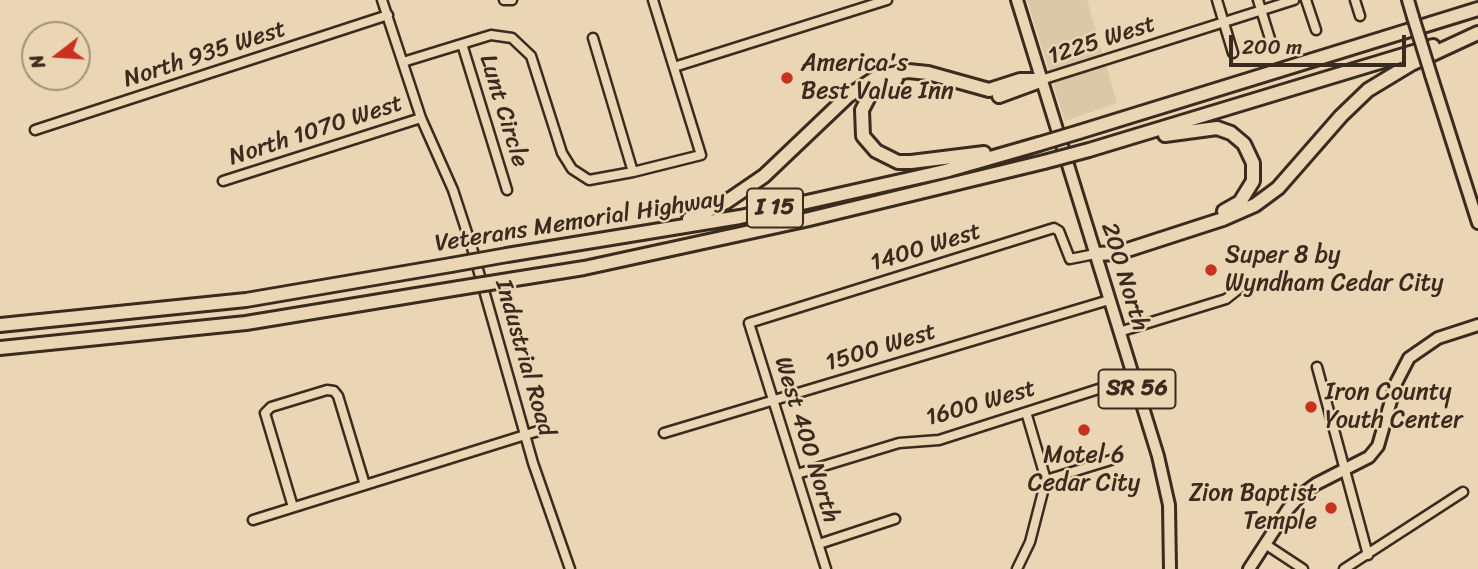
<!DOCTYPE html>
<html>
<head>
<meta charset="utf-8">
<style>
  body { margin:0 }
  #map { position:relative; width:1478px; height:569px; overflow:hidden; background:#ead6b4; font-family:Sriracha,sans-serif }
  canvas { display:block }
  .north { position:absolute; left:21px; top:21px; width:70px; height:70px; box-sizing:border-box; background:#ead6b4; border:2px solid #a49178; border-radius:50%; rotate:253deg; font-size:19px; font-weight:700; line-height:28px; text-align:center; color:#3b2a1e }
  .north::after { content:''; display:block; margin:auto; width:24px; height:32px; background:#c8321e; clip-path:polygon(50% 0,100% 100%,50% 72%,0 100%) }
  .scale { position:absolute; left:1229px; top:35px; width:177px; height:32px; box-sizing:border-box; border:4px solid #3b2a1e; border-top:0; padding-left:9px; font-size:21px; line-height:24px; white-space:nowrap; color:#3b2a1e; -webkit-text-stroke:5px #ead6b4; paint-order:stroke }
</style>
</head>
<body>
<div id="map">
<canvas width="1478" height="569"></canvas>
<div class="north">N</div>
<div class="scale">200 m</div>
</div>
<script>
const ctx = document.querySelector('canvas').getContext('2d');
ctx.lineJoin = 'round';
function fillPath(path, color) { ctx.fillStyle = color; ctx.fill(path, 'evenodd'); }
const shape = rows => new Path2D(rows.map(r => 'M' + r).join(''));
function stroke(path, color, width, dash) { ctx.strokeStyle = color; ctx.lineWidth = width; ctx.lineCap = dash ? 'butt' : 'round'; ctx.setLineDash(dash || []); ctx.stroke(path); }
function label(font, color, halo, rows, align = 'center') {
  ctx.font = font + ' Sriracha,sans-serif'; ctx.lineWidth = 5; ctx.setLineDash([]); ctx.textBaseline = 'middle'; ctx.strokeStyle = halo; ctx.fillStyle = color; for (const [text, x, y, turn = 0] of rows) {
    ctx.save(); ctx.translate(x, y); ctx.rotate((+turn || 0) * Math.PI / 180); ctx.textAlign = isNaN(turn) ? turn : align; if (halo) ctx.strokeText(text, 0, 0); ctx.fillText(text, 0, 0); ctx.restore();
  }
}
fillPath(shape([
  [1027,0,1087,0,1117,103,1065,121]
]), '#dbc8a7');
const minor = shape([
  [382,0,421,118,453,190,472,248,533,463,570,569],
  [504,0,512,0],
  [1217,0,1233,53],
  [1258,0,1271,42],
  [1306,0,1316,30],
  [1355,0,1360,16],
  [593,38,633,172],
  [462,44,507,190],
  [403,62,491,35,512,38,531,56,562,153,572,169,589,180,633,172,701,155,653,0],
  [674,67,887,0],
  [1041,80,1294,0],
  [35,130,388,15],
  [223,181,421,118],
  [1119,332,1226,299,1240,288],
  [1317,367,1368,555],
  [664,433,1109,300],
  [797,474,899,443,939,440,1133,378],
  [1046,480,1111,460],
  [293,507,265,413,271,407,327,390,334,391,338,396,365,485],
  [253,520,538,431],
  [819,544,895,519],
  [1265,544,1303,569],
  [826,569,749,323,1054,228,1059,231,1070,259,1095,254],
  [1017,569,1030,542,1046,480,1026,412],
  [1344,569,1463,492]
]);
const major = shape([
  [1017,0,1158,456,1169,505,1170,569],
  [1408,0,1413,17],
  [1431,75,1478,223],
  [1249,569,1288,509,1301,495,1316,484,1369,457,1378,446,1396,383,1409,358,1438,338,1478,325]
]);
const highway = shape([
  [896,79,871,93,862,110,863,136,876,151,898,162,911,162,984,153],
  [999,96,1037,82],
  [1079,132,1478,9],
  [1165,135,1217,128,1231,133,1244,144,1253,163,1253,181,1240,202,1224,211],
  [1089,150,1433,46],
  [689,219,726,202,764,176,848,96,877,77,908,71,928,73,989,90,1020,80,1041,80],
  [1095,254,1118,253,1223,219,1255,205,1278,188,1341,116,1368,90,1411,64,1478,33],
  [507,255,740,217,945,171,1039,144],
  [515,279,584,268,805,220,1044,162],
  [0,325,246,300,451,265],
  [0,348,246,323,459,288]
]);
stroke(minor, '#3b2a1e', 13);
stroke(major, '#3b2a1e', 16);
stroke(highway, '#3b2a1e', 18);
stroke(minor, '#ead6b4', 8);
stroke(major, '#ead6b4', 10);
stroke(highway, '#ead6b4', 12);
const majorBridge = shape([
  [1413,17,1431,75]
]);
const highwayBridge = shape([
  [1039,144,1079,132],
  [1044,162,1089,150],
  [451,265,507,255],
  [459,288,515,279]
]);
stroke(majorBridge, '#3b2a1e', 16, []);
stroke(highwayBridge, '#3b2a1e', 18, []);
stroke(majorBridge, '#ead6b4', 10);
stroke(highwayBridge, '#ead6b4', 12);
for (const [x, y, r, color] of [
  [787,78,7,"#c8321e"],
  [1211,270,7,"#c8321e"],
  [1311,407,7,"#c8321e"],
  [1084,430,7,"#c8321e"],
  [1331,508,7,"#c8321e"]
]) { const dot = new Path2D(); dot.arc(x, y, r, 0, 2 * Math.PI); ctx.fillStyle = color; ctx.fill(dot); stroke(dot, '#ead6b4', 2.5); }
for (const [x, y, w] of [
  [775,208,56],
  [1137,389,77]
]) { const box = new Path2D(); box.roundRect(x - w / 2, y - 19.5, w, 39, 5); ctx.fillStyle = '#ead6b4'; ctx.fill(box); stroke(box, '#3b2a1e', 2); }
label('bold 23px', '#3b2a1e', null, [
  ["I 15",775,208],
  ["SR 56",1137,389]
]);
label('24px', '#3b2a1e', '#ead6b4', [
  ["1225 West",1102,41,-18],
  ["North 935 West",205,55,-18],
  ["Lunt Circle",503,111,73],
  ["North 1070 West",316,131,-18],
  ["Veterans Memorial Highway",580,222,-9],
  ["1400 West",926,248,-17],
  ["200 North",1124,277,73],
  ["1500 West",881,348,-17],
  ["Industrial Road",524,358,74],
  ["1600 West",981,404,-16],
  ["West 400 North",806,440,73]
]);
label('24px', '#3b2a1e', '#ead6b4', [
  ["America's",801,64],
  ["Best Value Inn",801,92],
  ["Super 8 by",1225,256],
  ["Wyndham Cedar City",1225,284],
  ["Iron County",1325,393],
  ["Youth Center",1325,421],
  ["Motel 6",1084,456,"center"],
  ["Cedar City",1084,484,"center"],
  ["Zion Baptist",1317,494,"right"],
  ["Temple",1317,522,"right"]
], 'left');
</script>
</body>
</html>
